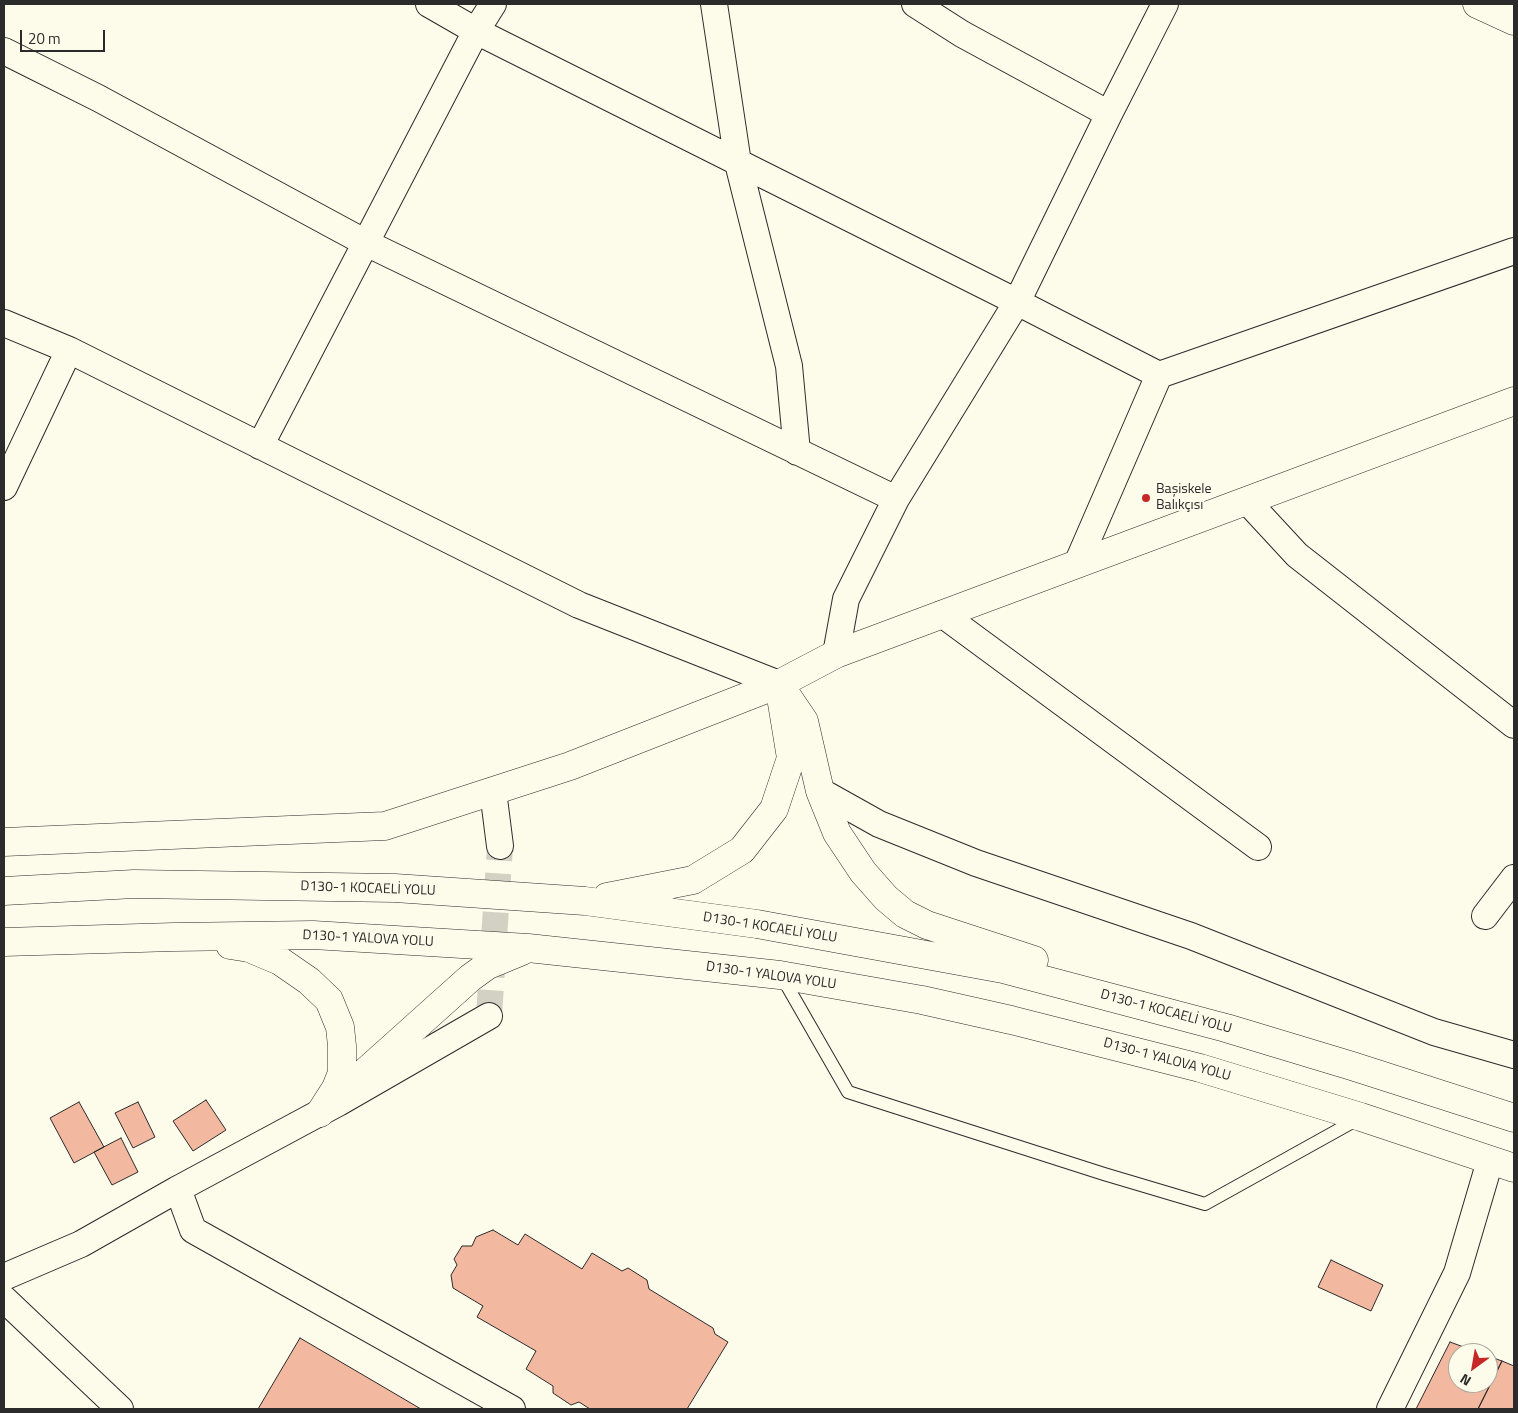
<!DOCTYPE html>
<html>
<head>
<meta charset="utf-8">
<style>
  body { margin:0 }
  #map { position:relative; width:1518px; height:1413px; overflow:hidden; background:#fdfbea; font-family:"Titillium Web",sans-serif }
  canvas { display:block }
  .frame { position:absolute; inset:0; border:5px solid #2b2b2b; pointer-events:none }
  .north { position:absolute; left:1448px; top:1343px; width:50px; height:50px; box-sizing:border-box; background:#fdfbea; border:1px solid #a9a89e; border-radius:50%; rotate:212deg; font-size:14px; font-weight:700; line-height:20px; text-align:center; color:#2b2b2b }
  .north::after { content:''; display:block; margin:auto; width:18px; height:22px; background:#c62828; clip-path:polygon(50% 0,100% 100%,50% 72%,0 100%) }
  .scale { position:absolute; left:20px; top:30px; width:85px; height:22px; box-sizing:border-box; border:2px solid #2b2b2b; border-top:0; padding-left:6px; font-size:15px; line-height:18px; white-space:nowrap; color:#2b2b2b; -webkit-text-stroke:4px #fdfbea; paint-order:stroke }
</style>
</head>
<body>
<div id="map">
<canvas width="1518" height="1413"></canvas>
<div class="frame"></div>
<div class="north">N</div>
<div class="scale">20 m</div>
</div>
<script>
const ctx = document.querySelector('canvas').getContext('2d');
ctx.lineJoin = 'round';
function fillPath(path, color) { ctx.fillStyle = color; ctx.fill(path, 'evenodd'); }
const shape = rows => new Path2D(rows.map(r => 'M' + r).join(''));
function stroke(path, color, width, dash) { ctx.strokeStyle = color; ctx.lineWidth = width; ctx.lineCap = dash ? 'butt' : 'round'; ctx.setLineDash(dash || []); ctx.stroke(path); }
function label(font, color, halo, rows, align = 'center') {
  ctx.font = font + ' "Titillium Web",sans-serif'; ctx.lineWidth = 4; ctx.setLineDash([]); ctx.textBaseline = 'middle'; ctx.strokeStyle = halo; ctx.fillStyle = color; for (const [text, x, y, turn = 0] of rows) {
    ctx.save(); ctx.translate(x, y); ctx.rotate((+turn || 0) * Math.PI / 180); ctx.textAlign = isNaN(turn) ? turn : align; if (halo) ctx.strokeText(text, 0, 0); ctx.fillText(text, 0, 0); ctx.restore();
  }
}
const building = shape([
  [206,1100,226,1130,193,1151,173,1121,206,1100],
  [79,1102,104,1147,74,1163,50,1118,79,1102],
  [138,1102,155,1137,133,1148,115,1113,138,1102],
  [121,1138,138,1172,112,1185,94,1152,121,1138],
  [493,1230,518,1245,525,1234,582,1269,592,1253,622,1271,628,1268,647,1280,649,1289,713,1328,715,1334,728,1342,687,1409,590,1409,579,1402,571,1405,553,1393,553,1386,526,1369,536,1351,477,1317,483,1306,453,1288,451,1275,457,1265,454,1259,462,1246,472,1246,476,1237,493,1230],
  [1331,1260,1383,1285,1371,1311,1318,1287,1331,1260],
  [300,1338,421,1409,258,1409,300,1338],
  [1450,1342,1480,1353,1458,1353,1458,1383,1488,1383,1488,1356,1502,1361,1478,1409,1416,1409,1450,1342],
  [1502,1361,1514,1366,1514,1409,1478,1409,1502,1361]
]);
fillPath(building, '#f2b8a0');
stroke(building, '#2b2b2b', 1);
stroke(shape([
  [489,1016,500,846]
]), '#d3d1c4', 26, [26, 13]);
const lane = shape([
  [782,977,848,1092,1104,1174,1205,1204,1358,1119]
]);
const street = shape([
  [429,4,476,31,1017,302,1159,375,1514,251],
  [714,4,738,163,789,366,797,452],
  [915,4,962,34,1109,114],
  [4,51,98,98,366,243,896,499],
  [4,323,69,350,579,605,779,684],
  [260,446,476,31,493,4],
  [4,487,69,350],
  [1247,501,1297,555,1514,725],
  [1077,564,1159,375],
  [942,614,1258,847],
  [836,654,846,599,896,499,1017,302,1109,114,1165,4],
  [493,791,500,846],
  [820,791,879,824,976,863,1191,936,1434,1032,1514,1055],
  [1485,916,1514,878],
  [178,1189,193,1230,512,1409],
  [4,1277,81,1244,178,1189,338,1103,489,1016],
  [4,1299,120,1409],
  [1390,1409,1457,1273,1490,1161]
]);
const secondary = shape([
  [1477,4,1514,21],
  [4,842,385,826,570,766,779,684,836,654,1514,401]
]);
const highway = shape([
  [779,684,804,721,820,791,837,833,863,872,886,898,905,914,927,925,1034,960],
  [4,891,134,884,395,888,585,901,757,924,1003,969,1226,1028,1352,1066,1514,1118],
  [607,897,693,880,742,850,774,809,791,758,780,691],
  [4,942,174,937,313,935,528,948,780,975,922,1000,1011,1020,1200,1068,1361,1117,1514,1168],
  [230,945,249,948,280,961,309,981,329,1000,340,1027,342,1046,342,1073,336,1088,320,1113],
  [334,1100,470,978,488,965,522,951]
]);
stroke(lane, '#2b2b2b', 14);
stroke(street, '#2b2b2b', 28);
stroke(secondary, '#2b2b2b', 29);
stroke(highway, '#2b2b2b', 29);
stroke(lane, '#fdfbea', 12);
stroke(street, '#fdfbea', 26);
stroke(secondary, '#fdfbea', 28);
stroke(highway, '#fdfbea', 28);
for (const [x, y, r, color] of [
  [1146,498,5,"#c62828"]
]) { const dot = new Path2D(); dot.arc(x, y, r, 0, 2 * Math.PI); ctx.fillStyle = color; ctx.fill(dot); stroke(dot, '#fdfbea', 2); }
label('14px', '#2b2b2b', '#fdfbea', [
  ["Başiskele",1156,490],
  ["Balıkçısı",1156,506]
], 'left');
label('14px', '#2b2b2b', '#fdfbea', [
  ["D130-1 KOCAELİ YOLU",368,889,2],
  ["D130-1 KOCAELİ YOLU",770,928,9],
  ["D130-1 YALOVA YOLU",368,939,3],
  ["D130-1 YALOVA YOLU",771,976,8],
  ["D130-1 KOCAELİ YOLU",1166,1012,15],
  ["D130-1 YALOVA YOLU",1167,1060,15]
]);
</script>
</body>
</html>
